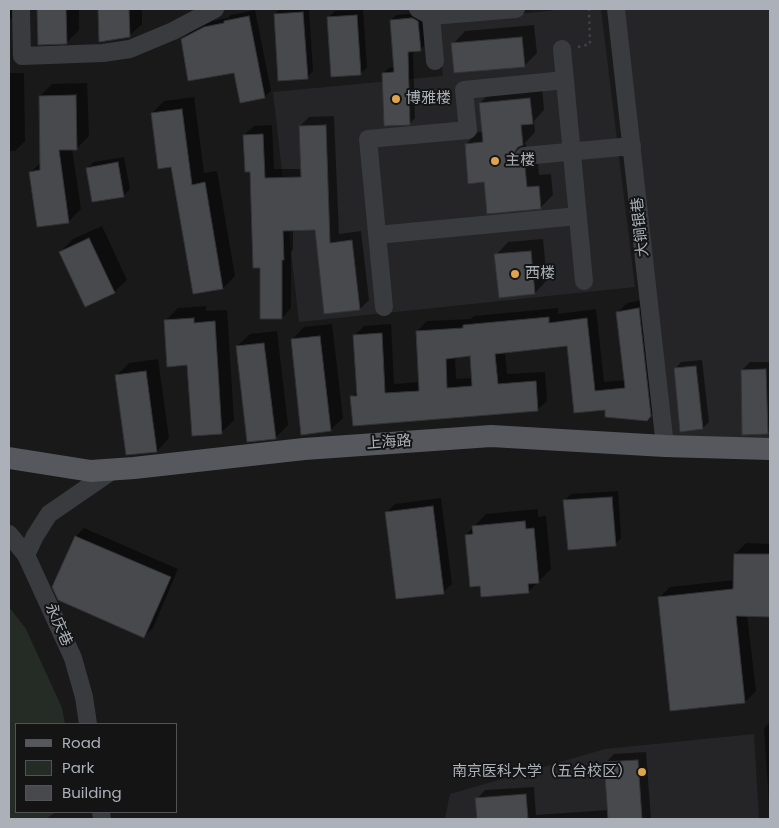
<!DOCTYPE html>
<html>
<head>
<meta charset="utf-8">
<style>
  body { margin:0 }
  #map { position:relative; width:779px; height:828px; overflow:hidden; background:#19191a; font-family:Poppins,sans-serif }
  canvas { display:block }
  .frame { position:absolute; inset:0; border:10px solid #acb1b9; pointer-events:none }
  .legend { position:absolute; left:15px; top:723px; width:162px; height:90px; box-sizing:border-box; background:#141415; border:1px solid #515357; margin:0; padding:6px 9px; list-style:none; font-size:15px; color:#acb1b9 }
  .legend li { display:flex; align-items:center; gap:10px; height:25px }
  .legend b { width:25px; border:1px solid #515357 }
</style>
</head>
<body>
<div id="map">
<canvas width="779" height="828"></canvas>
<div class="frame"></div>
<ul class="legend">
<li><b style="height:6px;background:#56585e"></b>Road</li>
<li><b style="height:14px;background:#252c25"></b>Park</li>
<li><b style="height:14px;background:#48494d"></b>Building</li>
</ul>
</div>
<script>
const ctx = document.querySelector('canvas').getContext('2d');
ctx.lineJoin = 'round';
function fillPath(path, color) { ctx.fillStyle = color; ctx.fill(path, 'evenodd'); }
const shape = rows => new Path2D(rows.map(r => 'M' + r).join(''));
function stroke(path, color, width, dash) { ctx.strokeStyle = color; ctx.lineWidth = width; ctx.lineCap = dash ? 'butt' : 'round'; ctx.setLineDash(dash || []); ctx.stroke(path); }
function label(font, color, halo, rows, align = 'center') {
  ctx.font = font + ' Poppins,"Noto Sans SC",sans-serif'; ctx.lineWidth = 4; ctx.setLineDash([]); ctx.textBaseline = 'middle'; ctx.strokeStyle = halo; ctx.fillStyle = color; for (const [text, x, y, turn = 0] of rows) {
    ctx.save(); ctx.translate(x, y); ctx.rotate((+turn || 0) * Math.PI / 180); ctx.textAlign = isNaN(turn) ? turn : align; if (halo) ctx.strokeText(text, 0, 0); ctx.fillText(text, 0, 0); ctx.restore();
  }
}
fillPath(shape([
  [565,9,601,9,635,287,299,322,273,92,443,76,437,23],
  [615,9,770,9,770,454,665,446],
  [754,734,759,819,440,819,445,818,450,794,605,749]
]), '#252527');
fillPath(shape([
  [9,607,26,629,62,708,65,724,16,724,16,812,56,812,46,819,9,819]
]), '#252c25');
fillPath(shape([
  [9,9,13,9,13,17,9,21],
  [39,9,79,9,79,30,67,42,40,43],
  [99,9,142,9,142,24,129,36,100,40],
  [280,9,309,9,313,71,307,77,275,14],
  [255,10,271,91,264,97,235,72,182,39,189,33,212,21,228,18,231,15],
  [363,10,367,68,360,74,328,18,335,11],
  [418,13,423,16,425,45,420,50,413,51,415,118,410,123,383,73,389,68,395,67,391,20,396,15],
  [534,25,537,53,524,66,453,44,465,31],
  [9,73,24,73,25,141,15,151,9,151],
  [87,83,89,136,76,149,72,149,81,209,69,221,31,172,41,162,40,96,52,84],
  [542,86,544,110,534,121,535,132,525,143,528,150,537,154,539,175,551,174,553,195,540,208,485,181,466,144,478,132,483,131,480,103,492,91],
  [194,97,204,173,217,171,235,276,223,288,152,113,164,101],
  [334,116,339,234,361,231,369,300,360,309,316,229,293,230,293,250,291,252,291,308,282,318,261,267,251,170,244,135,254,126,272,125,274,169,302,169,300,126,309,117],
  [124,157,130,189,124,195,87,168,94,162],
  [102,226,127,280,114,292,60,252,73,239],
  [543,239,547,280,535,293,500,296,496,255,508,242],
  [648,299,657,409,647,419,606,408,575,412,568,345,505,352,507,374,545,372,547,401,537,410,352,397,358,391,354,336,364,326,391,324,394,384,420,382,417,331,427,321,471,319,474,316,558,308,558,314,596,309,604,382,625,380,618,312,627,303],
  [471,355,473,378,456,379,455,357],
  [206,306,206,311,227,310,234,420,222,432,189,364,165,321,178,308],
  [332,324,343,418,330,430,292,340,304,327],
  [277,331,288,425,275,438,237,346,250,334],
  [158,359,169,438,157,451,116,376,129,363],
  [702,360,709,422,703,428,675,369,681,362],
  [750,362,770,362,770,432,744,433,742,370],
  [618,491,621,538,615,545,565,500,571,494],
  [441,498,452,584,443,592,387,512,395,504],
  [538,509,538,517,546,516,551,569,528,592,481,585,466,535,486,514],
  [84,528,178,569,153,628,144,636,54,587,76,536],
  [746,543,770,544,770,616,747,615,756,691,745,702,659,598,670,587,735,580,735,554],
  [770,722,770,819,764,728],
  [646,752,651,819,478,819,477,799,485,790,534,787,536,815,608,810,605,763,614,754]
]), '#0007');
const building = shape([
  [37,9,66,9,67,44,38,45,37,9],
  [98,9,129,9,130,37,99,42,98,9],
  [303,12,308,79,278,81,274,14,303,12],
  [357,15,361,75,331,77,327,17,357,15],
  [249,16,265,98,240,103,234,73,188,81,181,39,204,27,224,23,224,21,249,16],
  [412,18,418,21,421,51,408,52,410,125,384,126,382,73,394,72,390,20,412,18],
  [522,37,525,67,454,73,451,43,522,37],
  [76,95,77,150,59,150,69,223,37,227,29,172,40,170,39,96,76,95],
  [530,98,533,124,521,125,523,145,518,147,515,151,514,157,519,165,525,167,527,187,539,186,541,209,487,214,484,182,468,184,465,144,483,142,479,103,530,98],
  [182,109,192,185,205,182,223,289,193,294,171,167,158,169,151,113,182,109],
  [326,125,330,243,352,240,360,310,324,314,315,230,283,231,284,260,282,260,282,319,260,319,260,268,253,268,250,172,245,172,243,135,263,134,265,178,301,177,299,126,326,125],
  [118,162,124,197,92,202,86,168,118,162],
  [89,238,115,293,85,307,59,252,89,238],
  [531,251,535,294,499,298,494,254,531,251],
  [639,308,651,416,647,421,605,417,605,410,574,413,567,346,495,354,498,384,536,381,538,411,353,426,350,396,357,396,353,335,382,333,385,393,419,391,416,331,463,328,463,325,549,317,549,323,587,318,595,391,625,388,616,312,639,308],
  [470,356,472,386,447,388,446,359,470,356],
  [194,318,194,323,215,321,222,434,192,436,187,365,167,367,164,320,194,318],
  [320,336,331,431,301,435,291,339,320,336],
  [264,343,276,439,247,442,236,346,264,343],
  [696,366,703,429,680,432,674,368,696,366],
  [766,369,768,434,742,435,741,370,766,369],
  [146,371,157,452,126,455,115,375,146,371],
  [612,497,616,546,568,550,563,500,612,497],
  [433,506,444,594,396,599,385,512,433,506],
  [525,521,526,529,534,528,539,583,528,584,529,593,481,597,480,586,470,587,465,535,473,534,472,526,525,521],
  [75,536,171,577,144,638,58,600,52,587,75,536],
  [734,554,770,554,770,617,736,616,745,703,670,711,658,597,733,589,734,554],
  [638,760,642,819,608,819,604,762,638,760],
  [526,794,528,819,477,819,475,798,526,794]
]);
fillPath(building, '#48494d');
stroke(building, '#333336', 1);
stroke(shape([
  [578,47,590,44,589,9]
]), '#404246', 2.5, [2.5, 4]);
stroke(shape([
  [21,9,22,56,103,53,130,49,173,31,215,9],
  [418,9,431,16,516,9],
  [616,9,665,446],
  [431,16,435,61],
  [562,49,584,281],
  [524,156,632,146],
  [377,235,578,216],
  [384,307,368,139,468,130,464,90,565,80],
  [9,534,26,555,73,658,84,697,88,724],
  [26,555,35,536,49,514,113,470],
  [101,812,102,819]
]), '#3a3b3f', 18);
stroke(shape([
  [9,458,91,471,134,468,304,449,491,436,665,446,770,449]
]), '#56585e', 22);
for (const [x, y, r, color] of [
  [396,99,5,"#dfa44c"],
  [495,161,5,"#dfa44c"],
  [515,274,5,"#dfa44c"],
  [642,772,5,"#dfa44c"]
]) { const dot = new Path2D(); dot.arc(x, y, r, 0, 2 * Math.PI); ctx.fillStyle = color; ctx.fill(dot); stroke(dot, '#141415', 2); }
label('15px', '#acb1b9', '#141415', [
  ["博雅楼",406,99],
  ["主楼",505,161],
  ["西楼",525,274],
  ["南京医科大学（五台校区）",632,772,"right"]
], 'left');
label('15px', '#acb1b9', '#141415', [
  ["大锏银巷",641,227,-96],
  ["上海路",389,443,-4],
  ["永庆巷",58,625,66]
]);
</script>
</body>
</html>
